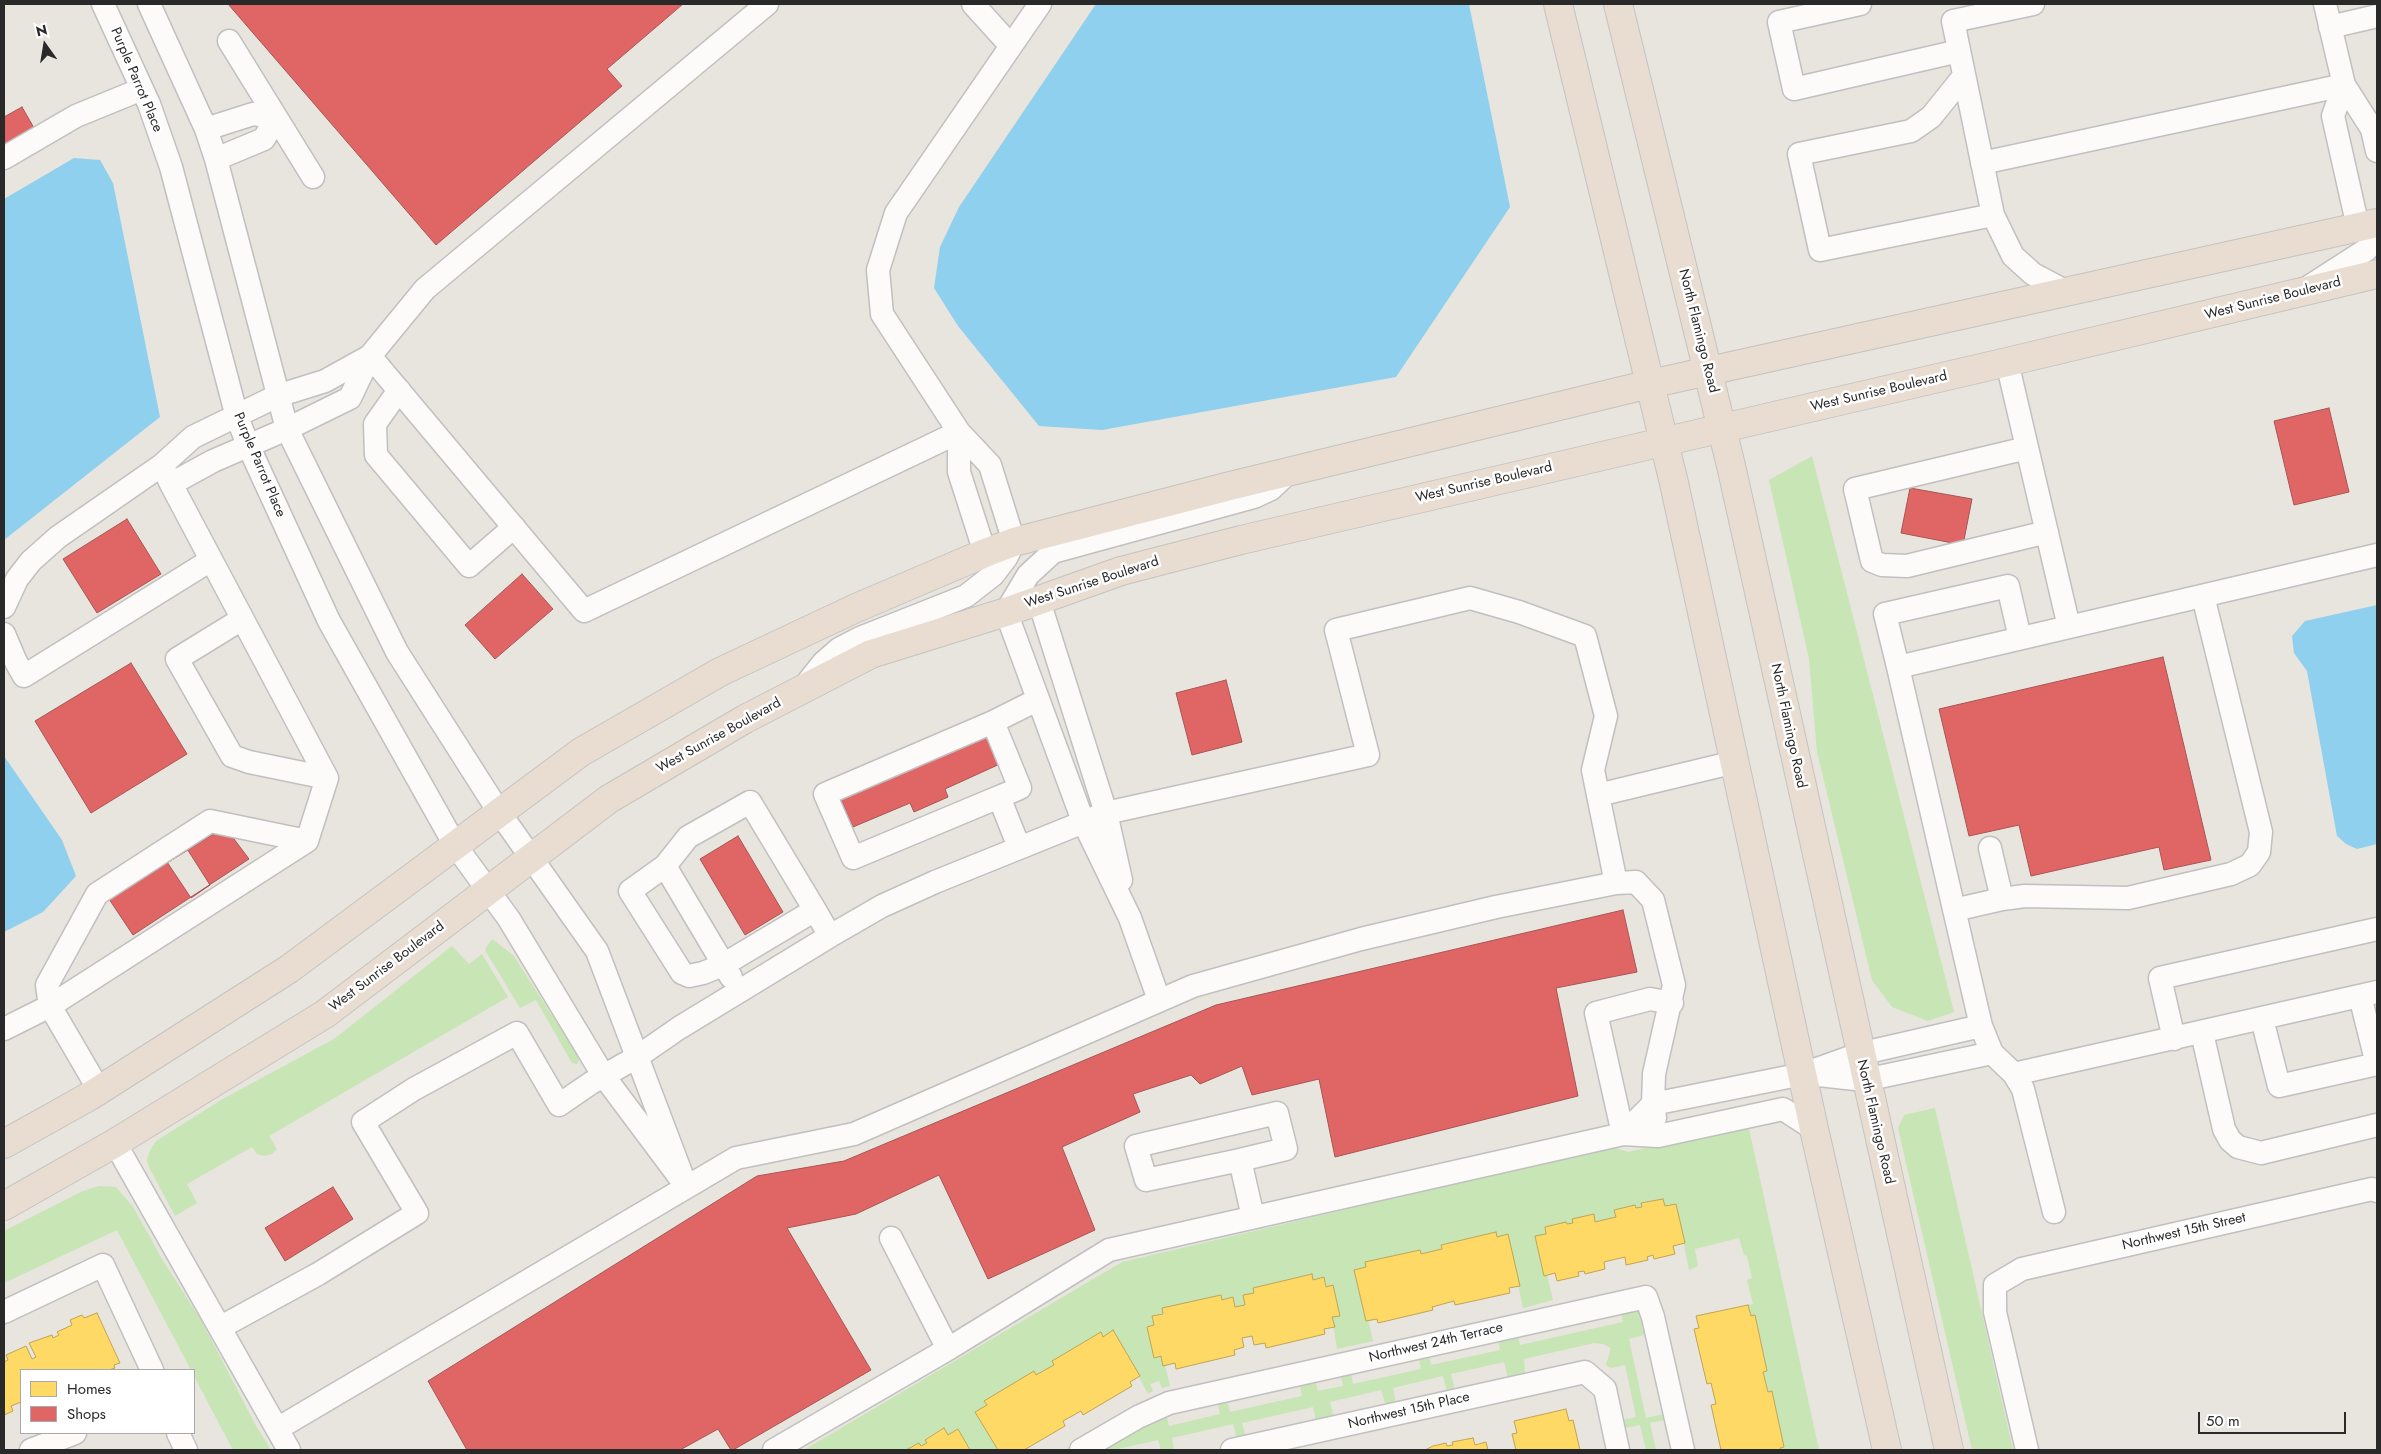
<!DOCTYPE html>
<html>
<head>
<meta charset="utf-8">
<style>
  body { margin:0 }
  #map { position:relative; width:2381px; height:1454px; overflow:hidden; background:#e8e4de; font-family:Jost,sans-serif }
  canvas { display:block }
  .frame { position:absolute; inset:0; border:5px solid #292929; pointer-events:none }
  .legend { position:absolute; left:20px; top:1369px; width:175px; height:65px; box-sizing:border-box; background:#fff; border:1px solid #a9a9a9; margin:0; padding:6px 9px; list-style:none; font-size:15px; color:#292929 }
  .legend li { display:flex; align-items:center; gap:10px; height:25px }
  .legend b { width:25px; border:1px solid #a9a9a9 }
  .north { position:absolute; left:20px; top:20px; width:50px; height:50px; -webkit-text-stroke:4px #fff; paint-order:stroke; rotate:347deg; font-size:14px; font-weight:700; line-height:20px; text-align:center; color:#292929 }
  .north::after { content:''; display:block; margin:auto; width:18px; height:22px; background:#292929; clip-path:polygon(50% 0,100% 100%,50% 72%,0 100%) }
  .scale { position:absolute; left:2198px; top:1412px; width:148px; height:22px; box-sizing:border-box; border:2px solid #292929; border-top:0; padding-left:6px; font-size:15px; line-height:18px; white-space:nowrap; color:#292929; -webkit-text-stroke:4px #fff; paint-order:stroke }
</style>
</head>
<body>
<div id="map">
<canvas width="2381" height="1454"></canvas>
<div class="frame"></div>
<ul class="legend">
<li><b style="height:14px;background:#ffd966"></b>Homes</li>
<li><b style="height:14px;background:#e06666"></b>Shops</li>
</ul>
<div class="north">N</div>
<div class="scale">50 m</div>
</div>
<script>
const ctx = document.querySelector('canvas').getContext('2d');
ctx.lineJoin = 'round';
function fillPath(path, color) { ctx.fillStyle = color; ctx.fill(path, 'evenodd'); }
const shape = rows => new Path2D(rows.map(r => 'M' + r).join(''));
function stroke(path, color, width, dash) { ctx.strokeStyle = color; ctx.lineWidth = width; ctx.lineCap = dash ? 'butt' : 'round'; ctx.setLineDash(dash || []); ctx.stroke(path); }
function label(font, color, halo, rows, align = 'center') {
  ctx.font = font + ' Jost,sans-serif'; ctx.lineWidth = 5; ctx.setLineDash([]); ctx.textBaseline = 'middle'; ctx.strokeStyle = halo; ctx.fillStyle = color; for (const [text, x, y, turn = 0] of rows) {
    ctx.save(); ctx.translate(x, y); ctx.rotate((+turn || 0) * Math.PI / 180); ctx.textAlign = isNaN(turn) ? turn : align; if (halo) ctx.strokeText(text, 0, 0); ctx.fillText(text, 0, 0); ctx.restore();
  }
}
fillPath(shape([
  [1812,456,1954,1012,1928,1021,1892,1007,1872,980,1817,752,1809,659,1769,480],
  [492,939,513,955,579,1057,578,1064,572,1063,536,1000,520,1008,485,950],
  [452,946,469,964,482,954,508,997,269,1136,277,1149,272,1154,264,1156,257,1154,252,1147,187,1184,197,1203,175,1216,149,1167,147,1160,150,1150,156,1141,221,1100,334,1039],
  [1935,1108,1966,1243,2013,1450,1972,1450,1898,1128,1904,1115],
  [1748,1124,1819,1450,1781,1450,1780,1448,1784,1447,1772,1392,1768,1392,1763,1372,1767,1371,1755,1315,1751,1316,1748,1305,1753,1304,1747,1280,1752,1278,1747,1256,1744,1255,1739,1238,1695,1249,1698,1266,1689,1270,1676,1204,1665,1206,1663,1199,1641,1203,1642,1207,1636,1208,1635,1205,1614,1210,1616,1217,1595,1222,1593,1214,1572,1219,1573,1223,1567,1224,1566,1222,1545,1227,1546,1234,1535,1237,1544,1276,1547,1275,1553,1300,1523,1308,1508,1235,1497,1237,1496,1232,1441,1245,1442,1249,1421,1254,1420,1250,1365,1262,1366,1267,1354,1270,1366,1321,1368,1320,1373,1341,1337,1349,1332,1317,1339,1316,1332,1285,1326,1287,1324,1277,1313,1280,1311,1274,1253,1288,1254,1293,1243,1296,1245,1305,1235,1307,1233,1298,1222,1300,1220,1295,1152,1316,1154,1325,1147,1327,1154,1358,1161,1356,1163,1365,1165,1365,1170,1386,1162,1388,1159,1381,1150,1384,1153,1391,1148,1394,1114,1331,1103,1337,1101,1333,1052,1361,1054,1365,1036,1375,1034,1372,985,1401,987,1405,976,1412,998,1450,970,1450,958,1429,948,1435,944,1428,925,1439,927,1443,921,1446,919,1443,906,1450,804,1450,1122,1262,1613,1147,1628,1152],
  [99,1186,116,1187,133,1207,162,1259,201,1320,255,1424,271,1450,233,1450,194,1376,194,1370,191,1370,117,1230,4,1283,4,1231,83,1191],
  [1625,1309,1638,1311,1643,1317,1648,1334,1629,1339,1646,1418,1665,1414,1665,1420,1650,1423,1656,1450,1646,1450,1640,1425,1624,1428,1623,1420,1636,1417,1625,1365,1611,1368,1606,1365,1611,1348,1603,1344,1594,1343,1524,1359,1525,1375,1508,1378,1504,1362,1451,1374,1455,1391,1447,1392,1443,1376,1393,1388,1396,1404,1386,1406,1381,1390,1330,1402,1334,1418,1316,1422,1313,1407,1242,1423,1246,1438,1237,1439,1233,1424,1172,1438,1174,1450,1161,1450,1158,1440,1113,1450,1099,1450,1165,1411,1169,1426,1220,1414,1217,1399,1226,1397,1230,1412,1302,1396,1299,1381,1314,1377,1318,1391,1343,1386,1340,1371,1350,1369,1353,1384,1421,1369,1418,1354,1428,1352,1431,1365,1500,1350,1498,1336,1517,1332,1520,1345,1623,1322,1621,1310]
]), '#c7e5b5');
fillPath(shape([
  [1096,4,1469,4,1510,207,1396,377,1102,430,1039,426,958,326,934,288,940,247,959,207],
  [74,158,100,160,113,183,160,417,4,540,4,199],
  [2377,605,2377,844,2357,849,2346,844,2337,836,2307,671,2294,653,2292,636,2305,621],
  [4,756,62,840,76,876,43,912,4,932]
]), '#8ed0ed');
const homes = shape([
  [1663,1199,1665,1206,1676,1204,1685,1243,1673,1246,1675,1254,1654,1259,1653,1255,1647,1257,1648,1260,1626,1265,1625,1257,1604,1262,1605,1269,1585,1274,1584,1271,1578,1272,1579,1276,1557,1281,1555,1273,1544,1276,1535,1236,1546,1234,1545,1227,1566,1222,1567,1224,1573,1223,1572,1219,1594,1214,1595,1222,1616,1217,1614,1210,1635,1205,1636,1208,1642,1207,1641,1203,1663,1199],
  [1496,1232,1497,1237,1508,1234,1520,1286,1509,1288,1510,1293,1455,1305,1454,1301,1432,1307,1433,1310,1378,1323,1377,1319,1366,1321,1354,1270,1366,1267,1365,1262,1420,1250,1421,1254,1442,1249,1441,1245,1496,1232],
  [1312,1274,1313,1280,1324,1277,1326,1287,1333,1285,1340,1316,1332,1317,1335,1327,1324,1329,1325,1334,1266,1348,1265,1343,1254,1345,1252,1336,1242,1338,1244,1347,1234,1350,1235,1355,1176,1369,1175,1363,1163,1366,1161,1356,1154,1358,1147,1327,1154,1325,1152,1316,1163,1314,1162,1308,1221,1295,1222,1300,1233,1297,1235,1307,1245,1305,1243,1295,1254,1293,1253,1288,1312,1274],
  [1748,1305,1751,1316,1755,1315,1767,1371,1763,1372,1768,1392,1772,1391,1784,1447,1780,1448,1781,1450,1721,1450,1711,1405,1716,1404,1711,1383,1707,1384,1694,1329,1699,1328,1696,1316,1748,1305],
  [97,1313,120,1363,114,1365,115,1368,109,1370,21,1370,21,1402,11,1406,13,1411,4,1415,4,1362,8,1360,6,1355,26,1346,32,1359,36,1357,29,1343,52,1335,53,1338,59,1335,57,1332,72,1325,70,1320,82,1315,84,1318,97,1313],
  [1113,1330,1140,1376,1130,1382,1132,1386,1083,1415,1081,1411,1063,1421,1065,1426,1024,1450,998,1450,975,1412,987,1405,984,1401,1034,1371,1036,1375,1054,1365,1052,1361,1101,1332,1103,1337,1113,1330],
  [1566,1409,1569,1421,1573,1420,1580,1450,1516,1450,1512,1434,1517,1433,1514,1421,1566,1409],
  [944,1428,948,1435,958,1429,970,1450,906,1450,919,1443,921,1446,927,1443,925,1440,944,1428],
  [1473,1438,1475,1445,1486,1442,1488,1450,1425,1450,1433,1446,1446,1443,1447,1446,1453,1445,1452,1442,1473,1438]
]);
fillPath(homes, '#ffd966');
stroke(homes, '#bfa454', 1);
const shops = shape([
  [228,4,683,4,607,69,622,86,436,245,228,4],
  [22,107,34,128,4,145,4,117,22,107],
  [2329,408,2349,492,2294,505,2274,421,2329,408],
  [1910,488,1972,499,1963,545,1901,533,1910,488],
  [127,519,161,574,97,613,63,559,127,519],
  [522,574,553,609,495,659,465,625,522,574],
  [2163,657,2211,860,2164,870,2159,847,2031,876,2019,825,1969,836,1939,709,2163,657],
  [131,663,187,754,91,813,35,721,131,663],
  [1226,680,1242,742,1192,755,1176,693,1226,680],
  [988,732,1002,763,945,789,948,797,914,812,910,803,853,827,840,797,988,732],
  [225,827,249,859,133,935,109,899,225,827],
  [738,836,783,912,745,935,700,859,738,836],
  [184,844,210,885,191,898,163,856,184,844],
  [1623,910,1637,972,1556,988,1578,1096,1335,1157,1319,1079,1252,1095,1242,1066,1200,1084,1191,1075,1133,1094,1140,1112,1062,1147,1095,1230,988,1279,939,1175,856,1214,787,1228,871,1370,733,1450,731,1450,718,1429,680,1450,467,1450,428,1381,757,1176,844,1161,1216,1005,1623,910],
  [333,1187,353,1219,285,1261,265,1228,333,1187]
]);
fillPath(shops, '#e06666');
stroke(shops, '#a95454', 1);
const minor = shape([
  [103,4,149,104,171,167,237,417,248,445,329,621,455,845,509,919,603,1075,686,1186,597,951,499,812,397,652,287,429,216,159,206,129,149,4],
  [767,4,425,289,370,356,584,611,959,432,882,314,878,270,896,213,1040,4],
  [973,4,1011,46],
  [1860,4,1779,22,1794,89,1959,51],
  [2033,4,1953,21,1993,215,2013,256,2033,274,2067,292],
  [2325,4,2344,85,2372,129,2377,151],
  [2330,27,2377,16],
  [229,41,313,177],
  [1964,76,1931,117,1911,131,1799,154,1820,250,1993,215],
  [2344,85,2333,116,2358,227],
  [206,129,253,114,276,117,264,139,216,159],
  [4,158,76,116,142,89],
  [1982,163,2344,85],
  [2310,286,2366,250,2377,238],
  [370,356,350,398,287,429,213,461,171,484,162,465,193,437,277,396,325,381,370,356],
  [2007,362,2069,627],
  [399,390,375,424,376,455,469,566,514,527],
  [959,432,959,472,985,553],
  [2027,448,1855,489,1872,561,1882,565,1907,566,2047,532],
  [2377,555,1898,667,1981,1026,1992,1053,2014,1074,2377,992],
  [1039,601,1106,813,1121,880],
  [4,607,17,579,31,561,58,537,162,465],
  [242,619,177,659,232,756,249,762,327,778],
  [4,634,16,662,24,676,211,560],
  [1898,667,1885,614,2008,586,2020,638],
  [804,687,823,663,839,649,860,638,966,596,993,575,1006,558,1014,542,990,465,959,432],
  [993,722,1037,700],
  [999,797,853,858,825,794,993,722,1020,788,999,797,1019,847],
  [1990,848,2002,899],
  [665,866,731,977],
  [1616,883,1636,882,1653,900,1674,985,1654,1074,1653,1104,1655,1118],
  [815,910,723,965,703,973,689,976,682,973,630,891,665,866,688,837,750,802,815,910,830,936],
  [1954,910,2002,899,2025,896,2128,898,2231,874,2250,865,2259,852,2261,832,2203,596],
  [1159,1000,1130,918,1083,821,1006,612,1028,575,1053,552,1254,497,1271,489,1289,472],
  [2262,1019,2279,1086,2377,1064,2360,996],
  [4,1029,50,1006,47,985,97,894,210,821,307,841],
  [2202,1033,2224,1129,2230,1140,2238,1147,2261,1153,2377,1125],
  [2174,1039,2160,978,2377,929],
  [1809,1074,1865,1080,1992,1053],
  [2014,1074,2023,1089,2054,1212],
  [99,1090,50,1006,307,841,327,778,171,484],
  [1623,1134,1653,1104,1803,1074,1859,1054,1981,1026],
  [1623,1134,1596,1013,1650,999,1672,1003],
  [115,1143,289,1450],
  [1240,1160,1286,1149,1277,1113,1136,1146,1146,1180,1240,1160,1253,1217],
  [891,1238,948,1349],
  [4,1312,103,1265,152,1370],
  [221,1327,318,1274,417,1213,363,1122,414,1089,517,1033,559,1105,591,1083,637,1057,679,1028,830,936,882,906,935,882,1106,813,1368,755,1336,630,1470,598,1519,612,1585,636,1606,716,1593,770,1598,795],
  [277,1429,736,1158,854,1134,1193,986,1361,939,1496,907,1616,883,1598,795,1735,762],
  [178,1433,186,1450],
  [31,1450,75,1433],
  [774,1450,948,1349,1109,1250,1623,1134,1658,1136,1783,1109,1814,1129],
  [1081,1450,1138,1417,1169,1403,1646,1297,1653,1317,1683,1450],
  [1232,1450,1585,1372,1605,1389,1618,1450],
  [2027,1450,1995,1312,1995,1285,2022,1269,2372,1189,2377,1191]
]);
const highway = shape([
  [1558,4,1674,483,1814,1129,1887,1450],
  [1618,4,1732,470,1949,1450],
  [4,1144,90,1096,289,969,581,752,720,672,856,608,985,553,1014,542,1230,486,1650,384,2377,223],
  [4,1206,115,1143,325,1014,609,799,745,719,871,654,1006,612,1121,571,1241,540,2007,362,2377,274]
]);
stroke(minor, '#c1c0c0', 25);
stroke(highway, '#c4c3c0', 30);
stroke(minor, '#fcfbfa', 22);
stroke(highway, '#e9ddd2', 28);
label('14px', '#292929', '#fff', [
  ["Purple Parrot Place",136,80,67],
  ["West Sunrise Boulevard",2273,299,-14],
  ["North Flamingo Road",1698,331,76],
  ["West Sunrise Boulevard",1879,392,-13],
  ["Purple Parrot Place",259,465,67],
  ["West Sunrise Boulevard",1484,483,-13],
  ["West Sunrise Boulevard",1092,583,-18],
  ["North Flamingo Road",1788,726,78],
  ["West Sunrise Boulevard",719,736,-29],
  ["West Sunrise Boulevard",387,967,-37],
  ["North Flamingo Road",1875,1122,77],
  ["Northwest 15th Street",2184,1232,-13],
  ["Northwest 24th Terrace",1436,1343,-13],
  ["Northwest 15th Place",1409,1411,-13]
]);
</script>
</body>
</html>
